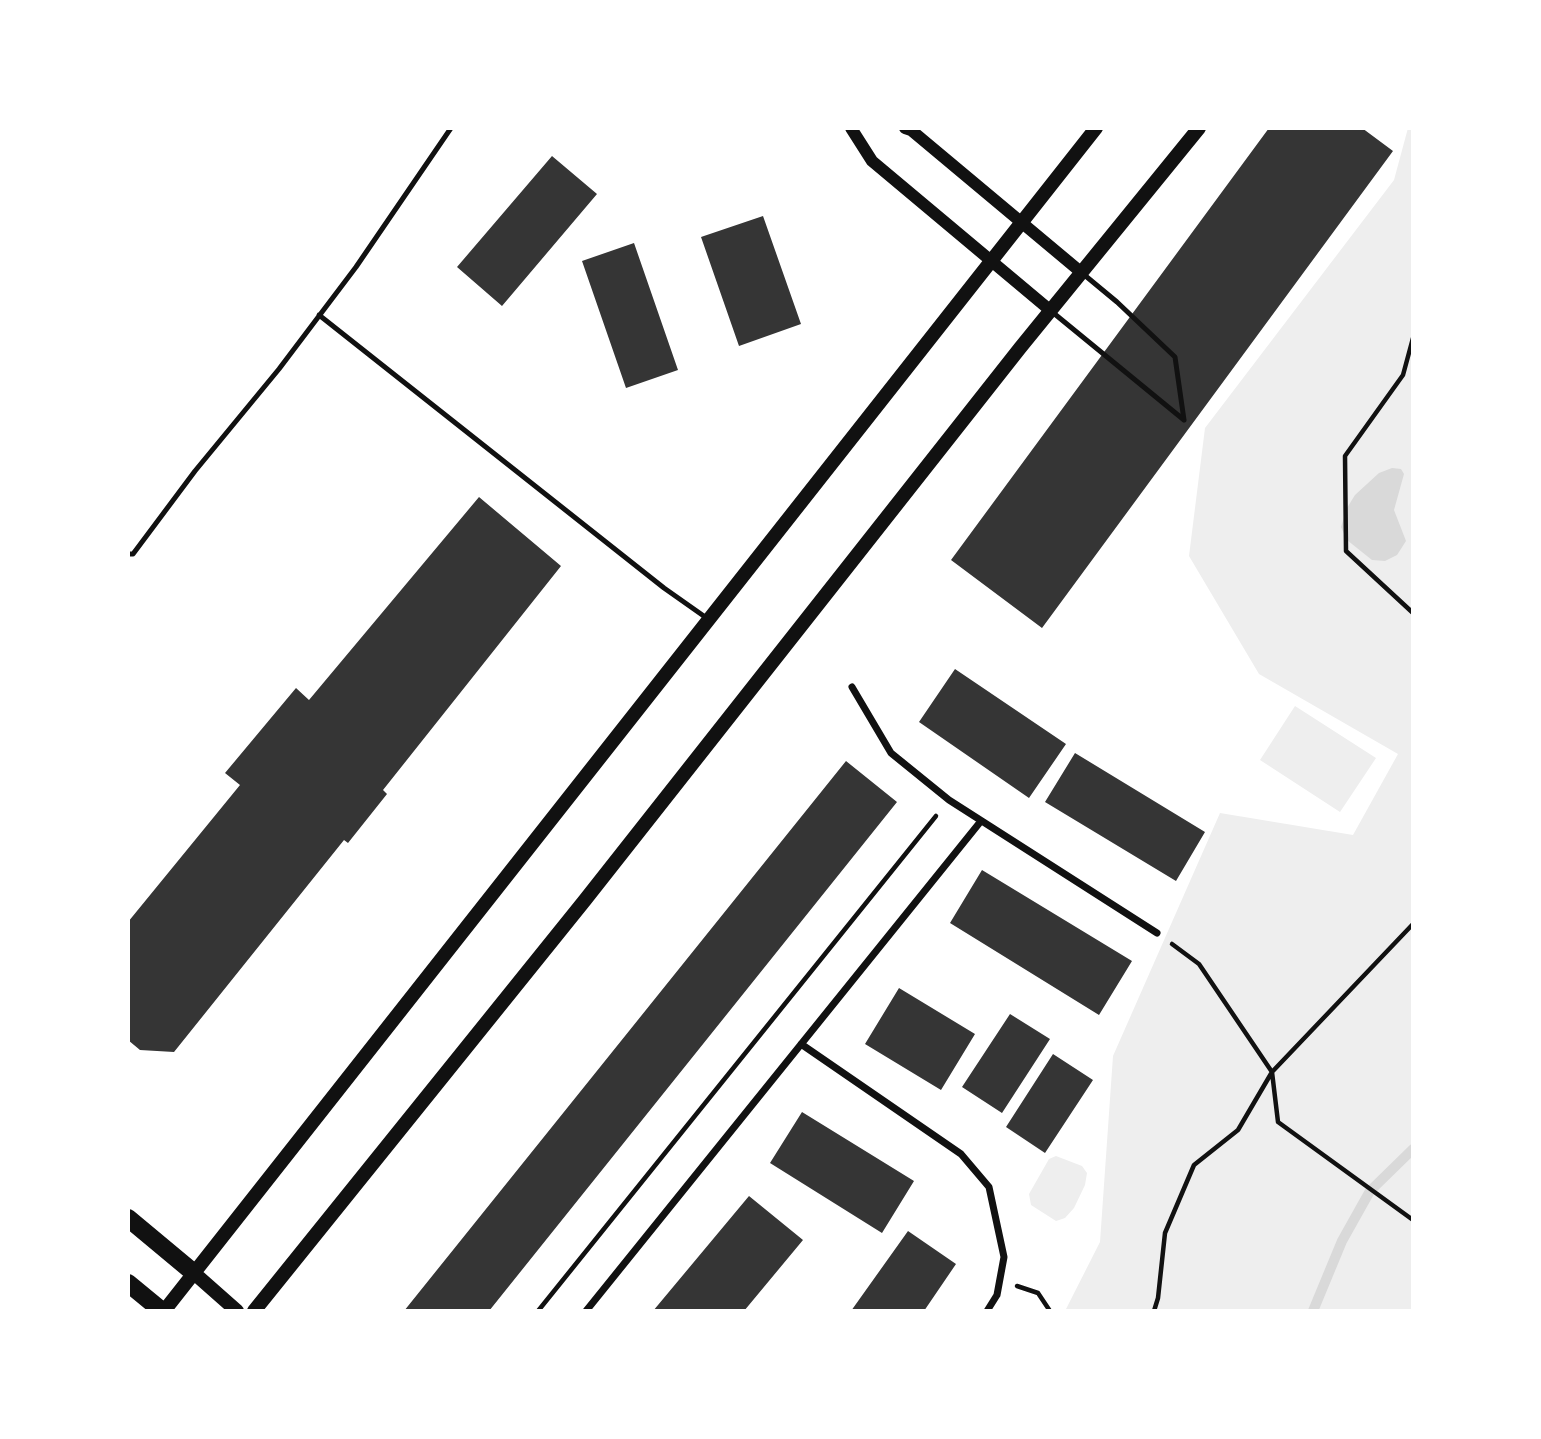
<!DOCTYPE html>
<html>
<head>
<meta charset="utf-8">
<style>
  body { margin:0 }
  #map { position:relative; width:1541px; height:1439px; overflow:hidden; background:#fff; font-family:"PT Sans",sans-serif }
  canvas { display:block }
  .frame { position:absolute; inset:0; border:130px solid #fff; pointer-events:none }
</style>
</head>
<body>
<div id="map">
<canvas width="1541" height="1439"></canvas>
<div class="frame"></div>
</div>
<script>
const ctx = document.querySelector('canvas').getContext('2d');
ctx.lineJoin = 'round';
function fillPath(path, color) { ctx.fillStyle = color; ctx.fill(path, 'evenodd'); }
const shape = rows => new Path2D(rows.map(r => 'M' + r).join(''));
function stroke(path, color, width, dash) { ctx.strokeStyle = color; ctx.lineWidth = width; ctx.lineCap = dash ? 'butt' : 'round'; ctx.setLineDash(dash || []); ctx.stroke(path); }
fillPath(shape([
  [1408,128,1413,128,1413,1311,1065,1311,1100,1242,1113,1056,1220,813,1353,835,1398,754,1259,674,1189,556,1205,428,1394,180],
  [1295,706,1376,758,1340,812,1260,760],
  [1056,1156,1082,1166,1087,1173,1085,1185,1074,1208,1065,1218,1056,1221,1031,1205,1029,1194,1049,1159]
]), '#eee');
fillPath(shape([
  [1392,468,1401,469,1404,474,1394,510,1406,541,1397,555,1385,561,1372,560,1347,540,1341,527,1347,508,1355,495,1379,473]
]), '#d9d9d9');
stroke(shape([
  [1313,1311,1342,1241,1370,1191,1413,1149]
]), '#d9d9d9', 10);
fillPath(shape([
  [1269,128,1362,128,1393,151,1042,628,951,560],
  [552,156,597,194,502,306,457,267],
  [763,216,801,324,739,346,701,237],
  [634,243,678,370,626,388,582,261],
  [479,497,561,566,383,790,387,794,348,843,344,840,174,1052,140,1050,128,1040,128,922,240,785,225,773,296,688,309,700],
  [955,669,1066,744,1029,798,919,722],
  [1075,753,1205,832,1176,881,1045,802],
  [846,761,897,802,489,1311,404,1311],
  [982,870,1132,961,1099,1015,950,923],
  [899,988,975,1034,941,1090,865,1044],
  [1010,1014,1050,1039,1002,1113,962,1087],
  [1053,1054,1093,1080,1045,1153,1006,1127],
  [802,1112,914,1181,882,1233,770,1163],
  [749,1196,803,1240,744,1311,653,1311],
  [908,1231,956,1264,924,1311,851,1311]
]), '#353535');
stroke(shape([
  [1413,338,1403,375,1345,456,1346,551,1413,613],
  [1172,944,1199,964,1272,1072,1278,1122,1413,1220],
  [1017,1286,1038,1293,1050,1311],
  [538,1311,936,816],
  [1154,1311,1158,1298,1165,1233,1194,1165,1238,1130,1272,1072,1413,924]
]), '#111', 4.5);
stroke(shape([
  [1082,273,1117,302,1175,357,1184,420],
  [1051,311,1184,420],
  [319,315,664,588,708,619],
  [128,554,133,554,195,471,279,369,356,267,451,128]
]), '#111', 5);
stroke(shape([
  [852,687,891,753,949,800,1157,933],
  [801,1044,961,1154,989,1187,1004,1257,997,1295,987,1311],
  [586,1311,981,821]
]), '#111', 7);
stroke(shape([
  [851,128,872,161,1051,311],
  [905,128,911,130,1082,273]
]), '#111', 12);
stroke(shape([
  [194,1273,237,1311],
  [164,1311,1096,128],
  [254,1311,585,900,1020,348,1199,128]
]), '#111', 14);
stroke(shape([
  [128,1218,194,1273],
  [128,1283,162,1311]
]), '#111', 18);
</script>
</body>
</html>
